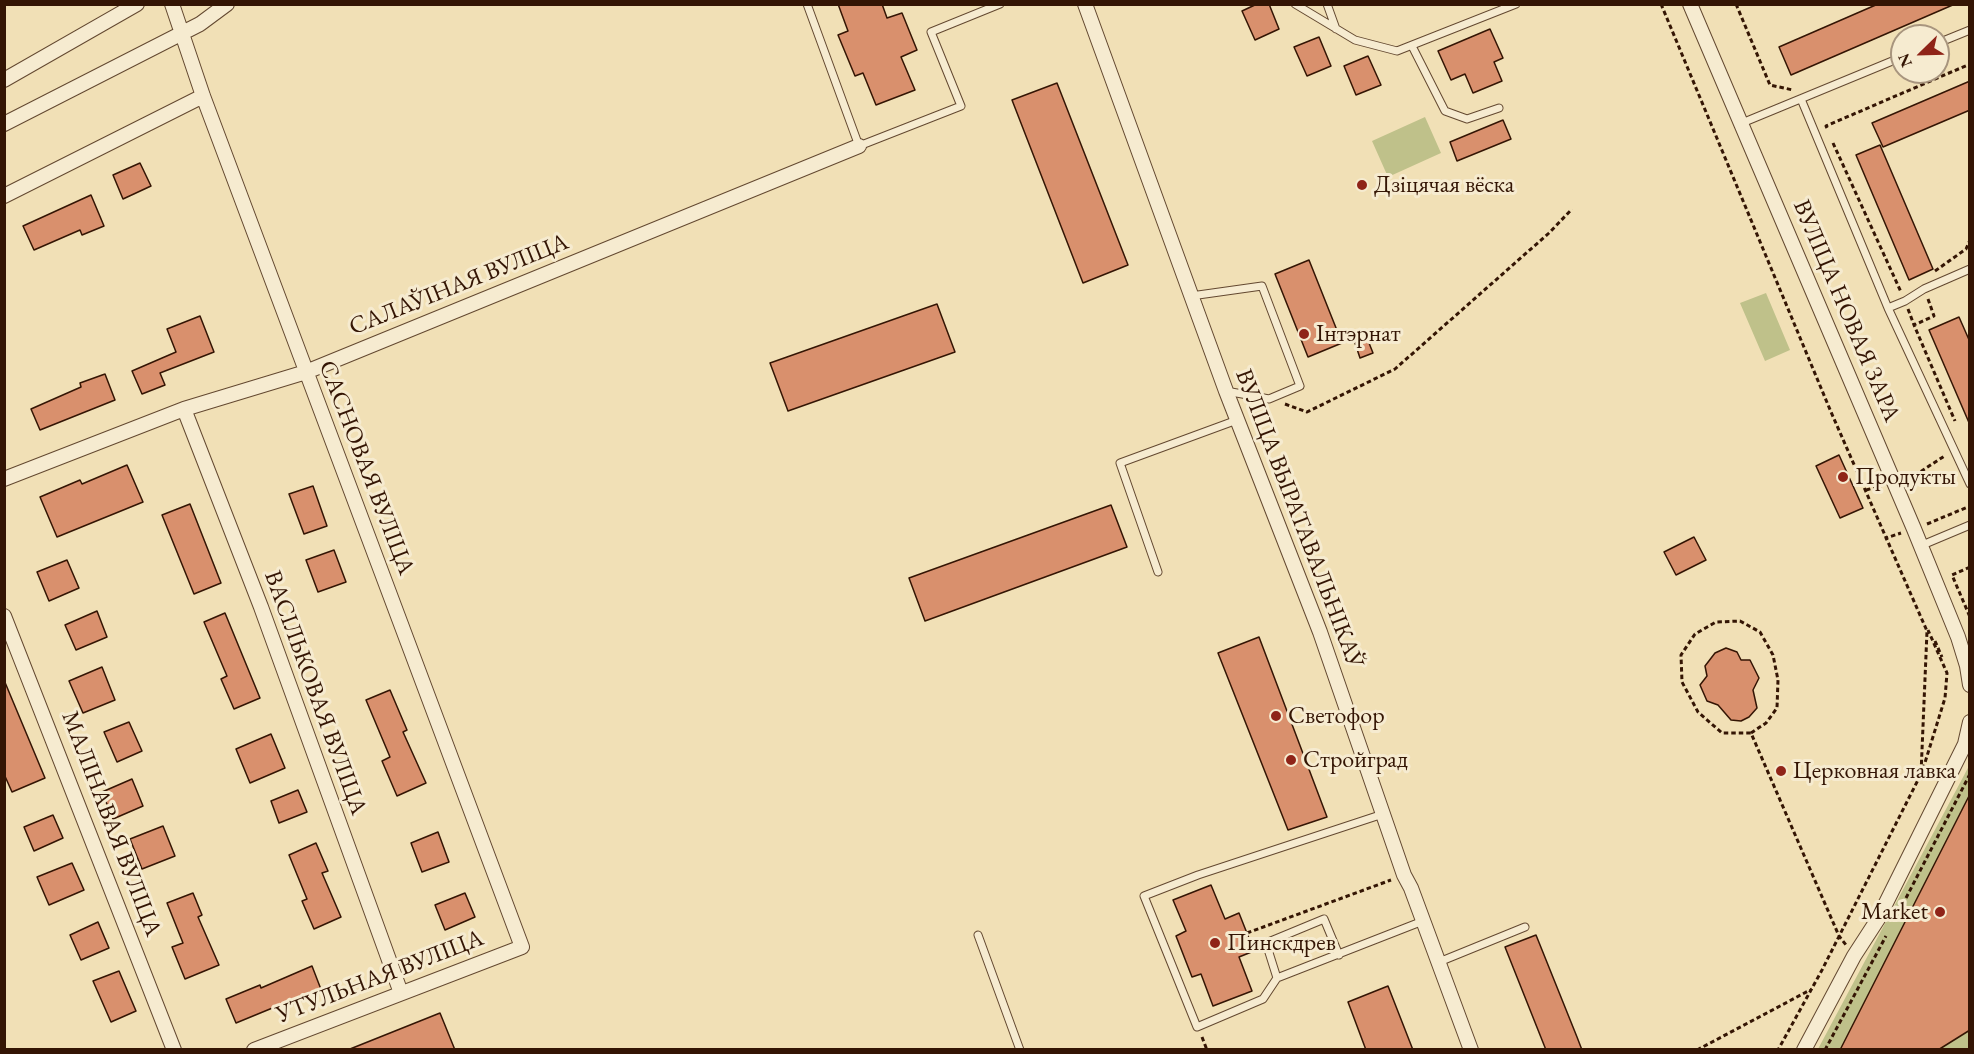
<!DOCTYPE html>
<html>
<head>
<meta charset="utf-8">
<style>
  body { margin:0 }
  #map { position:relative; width:1974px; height:1054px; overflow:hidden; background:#f1e0b6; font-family:"EB Garamond",serif }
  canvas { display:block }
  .frame { position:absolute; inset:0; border:6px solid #341504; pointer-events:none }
  .north { position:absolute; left:1890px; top:24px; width:60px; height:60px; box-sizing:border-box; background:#f6ebd0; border:2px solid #a8957e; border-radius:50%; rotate:247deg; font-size:16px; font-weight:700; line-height:24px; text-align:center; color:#341504 }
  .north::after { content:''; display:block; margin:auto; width:21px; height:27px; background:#8f2418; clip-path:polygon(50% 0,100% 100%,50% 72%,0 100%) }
</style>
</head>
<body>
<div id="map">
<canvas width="1974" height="1054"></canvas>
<div class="frame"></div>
<div class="north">N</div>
</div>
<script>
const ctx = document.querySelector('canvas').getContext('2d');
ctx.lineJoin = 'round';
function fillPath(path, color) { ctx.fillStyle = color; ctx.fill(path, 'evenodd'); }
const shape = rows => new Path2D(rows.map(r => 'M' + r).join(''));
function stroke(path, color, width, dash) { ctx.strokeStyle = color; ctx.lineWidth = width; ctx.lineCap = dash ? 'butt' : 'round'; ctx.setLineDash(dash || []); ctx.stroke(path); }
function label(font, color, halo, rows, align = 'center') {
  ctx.font = font + ' "EB Garamond",serif'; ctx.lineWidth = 6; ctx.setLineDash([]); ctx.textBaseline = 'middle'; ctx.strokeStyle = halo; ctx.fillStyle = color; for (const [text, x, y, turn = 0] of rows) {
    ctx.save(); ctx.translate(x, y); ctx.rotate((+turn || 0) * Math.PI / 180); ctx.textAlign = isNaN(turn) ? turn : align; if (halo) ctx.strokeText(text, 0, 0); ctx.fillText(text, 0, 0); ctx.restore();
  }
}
fillPath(shape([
  [1425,117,1441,153,1388,177,1372,141],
  [1766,293,1790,350,1765,361,1740,303],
  [1969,766,1969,1049,1818,1049]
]), '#bfc18a');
const building = shape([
  [838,4,882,4,887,18,902,13,917,50,901,57,915,90,876,105,863,73,855,76,838,35,848,31,838,4],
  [1257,4,1269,4,1279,29,1255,40,1242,11,1257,4],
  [1878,4,1955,4,1791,75,1779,47,1878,4],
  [1490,29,1503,58,1494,62,1502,81,1473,93,1465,74,1451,80,1438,51,1490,29],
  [1319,37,1331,66,1307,76,1294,47,1319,37],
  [1368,56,1381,85,1356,95,1344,66,1368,56],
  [1970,81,1970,110,1883,147,1872,123,1970,81],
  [1057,83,1128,265,1083,283,1012,100,1057,83],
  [1503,120,1511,139,1457,161,1450,142,1503,120],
  [1880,145,1933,269,1909,280,1856,155,1880,145],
  [140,163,151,186,123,199,113,175,140,163],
  [91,195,104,226,82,235,80,230,34,250,23,226,91,195],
  [1309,260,1342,343,1308,357,1275,274,1309,260],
  [937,304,955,352,788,411,770,363,937,304],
  [200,316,214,352,160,373,165,385,142,394,132,371,176,352,167,329,200,316],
  [1959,317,1970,342,1970,425,1929,330,1959,317],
  [1367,338,1373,353,1360,358,1355,343,1367,338],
  [105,374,115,400,40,430,31,409,81,387,80,383,105,374],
  [1839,455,1863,508,1840,518,1816,466,1839,455],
  [127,465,143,502,57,537,40,497,80,480,82,484,127,465],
  [313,486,327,526,304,534,289,494,313,486],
  [190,504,221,583,194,594,162,515,190,504],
  [1111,505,1127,547,925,621,909,578,1111,505],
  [1694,537,1706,560,1676,575,1664,552,1694,537],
  [334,550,346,582,318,592,306,560,334,550],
  [67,560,79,588,49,601,37,572,67,560],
  [97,611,107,637,76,650,65,625,97,611],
  [225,613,260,698,234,709,221,679,227,676,204,622,225,613],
  [1259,637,1327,817,1288,830,1218,653,1259,637],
  [1726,648,1737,652,1741,660,1750,660,1759,678,1753,690,1757,708,1749,717,1741,721,1731,720,1718,705,1707,701,1700,685,1707,676,1705,666,1715,653,1726,648],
  [102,667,115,700,83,713,69,681,102,667],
  [4,680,45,778,12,792,4,774,4,680],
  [390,690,407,730,403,732,426,783,397,796,382,761,390,757,366,700,390,690],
  [129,722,142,751,117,762,104,732,129,722],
  [271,734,285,768,250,783,236,749,271,734],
  [132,779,143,806,113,819,102,792,132,779],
  [298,790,307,812,279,823,271,801,298,790],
  [1970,794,1970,1030,1938,1050,1840,1050,1970,794],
  [53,815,63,838,34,851,24,827,53,815],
  [163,826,175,856,142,869,130,839,163,826],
  [438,832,449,862,422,872,411,843,438,832],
  [316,843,328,871,322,873,341,917,314,929,302,901,307,899,289,855,316,843],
  [72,863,84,890,49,905,37,877,72,863],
  [1211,885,1225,919,1239,913,1254,951,1239,957,1252,991,1213,1006,1201,974,1192,977,1176,936,1186,931,1173,900,1211,885],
  [193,893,202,915,198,917,219,965,185,979,172,947,183,943,167,903,193,893],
  [465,893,475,917,445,930,435,905,465,893],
  [98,922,109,948,81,960,70,935,98,922],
  [1536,935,1577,1037,1582,1050,1546,1050,1505,947,1536,935],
  [312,966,322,992,289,1006,287,1002,236,1023,226,999,260,985,261,988,312,966],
  [119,971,136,1011,111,1022,93,981,119,971],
  [1388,986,1413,1050,1366,1050,1348,1002,1388,986],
  [440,1013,455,1050,351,1050,350,1049,440,1013]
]);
fillPath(building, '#d9906d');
stroke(building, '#341504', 1.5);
const lane = shape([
  [807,4,859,146,961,106,931,32,1000,4],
  [1295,4,1355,40,1397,51,1516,4],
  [1327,4,1336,29],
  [1938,43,1970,30],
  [1412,46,1445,111,1467,119,1499,108],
  [1801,99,1888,308,1970,484],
  [1742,123,1902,57],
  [1191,296,1262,286,1300,386,1269,399,1226,391],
  [1888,308,1905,301,1924,289,1970,269],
  [1920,546,1970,525],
  [1158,572,1120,463,1237,420],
  [1383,814,1198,875,1144,896,1197,1027,1263,999,1277,978,1423,921],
  [978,935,1020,1050],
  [1439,962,1525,927],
  [1277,978,1266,943,1324,919,1339,955]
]);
const street = shape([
  [172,4,203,96,522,947,254,1050],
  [1085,4,1226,391,1320,632,1404,875,1411,888,1471,1050],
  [1690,4,1914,529,1958,637,1967,666,1970,685],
  [4,80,137,4],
  [4,124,200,24,227,4],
  [4,196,203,96],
  [184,409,261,607,401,993],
  [4,479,184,409,306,372,859,146],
  [4,616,174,1050],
  [1804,1050,1854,956,1878,919,1965,744,1970,722]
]);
stroke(lane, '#634830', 9);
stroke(street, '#634830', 16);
stroke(shape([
  [1661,4,1831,412,1927,631,1921,774,1822,970,1778,1050],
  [1736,4,1770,85,1793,90],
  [1827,128,1826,126,1970,64],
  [1833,143,1901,292],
  [1935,271,1966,249,1970,240],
  [1928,299,1934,316,1914,325,1955,421],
  [1908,309,1914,325],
  [1285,404,1307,412,1395,369,1549,233,1572,209],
  [1907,477,1920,472,1946,455],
  [1866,490,1881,486],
  [1927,524,1970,506],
  [1887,540,1886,538,1901,533],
  [1970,567,1952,575,1970,617],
  [1935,641,1942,657],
  [1751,733,1766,723,1777,708,1778,680,1773,655,1760,632,1740,621,1716,622,1695,634,1681,655,1682,682,1698,712,1722,733,1751,733,1839,936,1846,945],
  [1923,769,1945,698,1947,673,1928,630],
  [1906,898,1970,774],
  [1247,933,1391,880],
  [1202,1037,1207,1050],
  [1697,1050,1812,989],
  [1825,1050,1886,936]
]), '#341504', 3, [4.5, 3]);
stroke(lane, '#f6ebd0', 7);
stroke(street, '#f6ebd0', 14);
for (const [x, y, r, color] of [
  [1362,185,6,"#8f2418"],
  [1304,334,6,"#8f2418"],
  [1843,477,6,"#8f2418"],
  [1276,716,6,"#8f2418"],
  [1291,760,6,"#8f2418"],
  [1781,771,6,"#8f2418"],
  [1940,912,6,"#8f2418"],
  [1215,943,6,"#8f2418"]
]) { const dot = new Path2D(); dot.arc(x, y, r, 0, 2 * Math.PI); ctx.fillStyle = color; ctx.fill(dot); stroke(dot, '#f6ebd0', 2); }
label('24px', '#341504', '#f6ebd0', [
  ["Дзіцячая вёска",1374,185],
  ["Інтэрнат",1316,334],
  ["Продукты",1855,477],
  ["Светофор",1288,716],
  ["Стройград",1303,760],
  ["Церковная лавка",1793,771],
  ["Market",1928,912,"right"],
  ["Пинскдрев",1227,943]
], 'left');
label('24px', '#341504', '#f6ebd0', [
  ["САЛАЎІНАЯ ВУЛІЦА",459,285,-22],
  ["ВУЛІЦА НОВАЯ ЗАРА",1846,311,67],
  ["САСНОВАЯ ВУЛІЦА",366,468,69],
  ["ВУЛІЦА ВЫРАТАВАЛЬНІКАЎ",1299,519,69],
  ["ВАСІЛЬКОВАЯ ВУЛІЦА",315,693,70],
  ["МАЛІНАВАЯ ВУЛІЦА",111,824,69],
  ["УТУЛЬНАЯ ВУЛІЦА",380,977,-21]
]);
</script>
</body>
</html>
